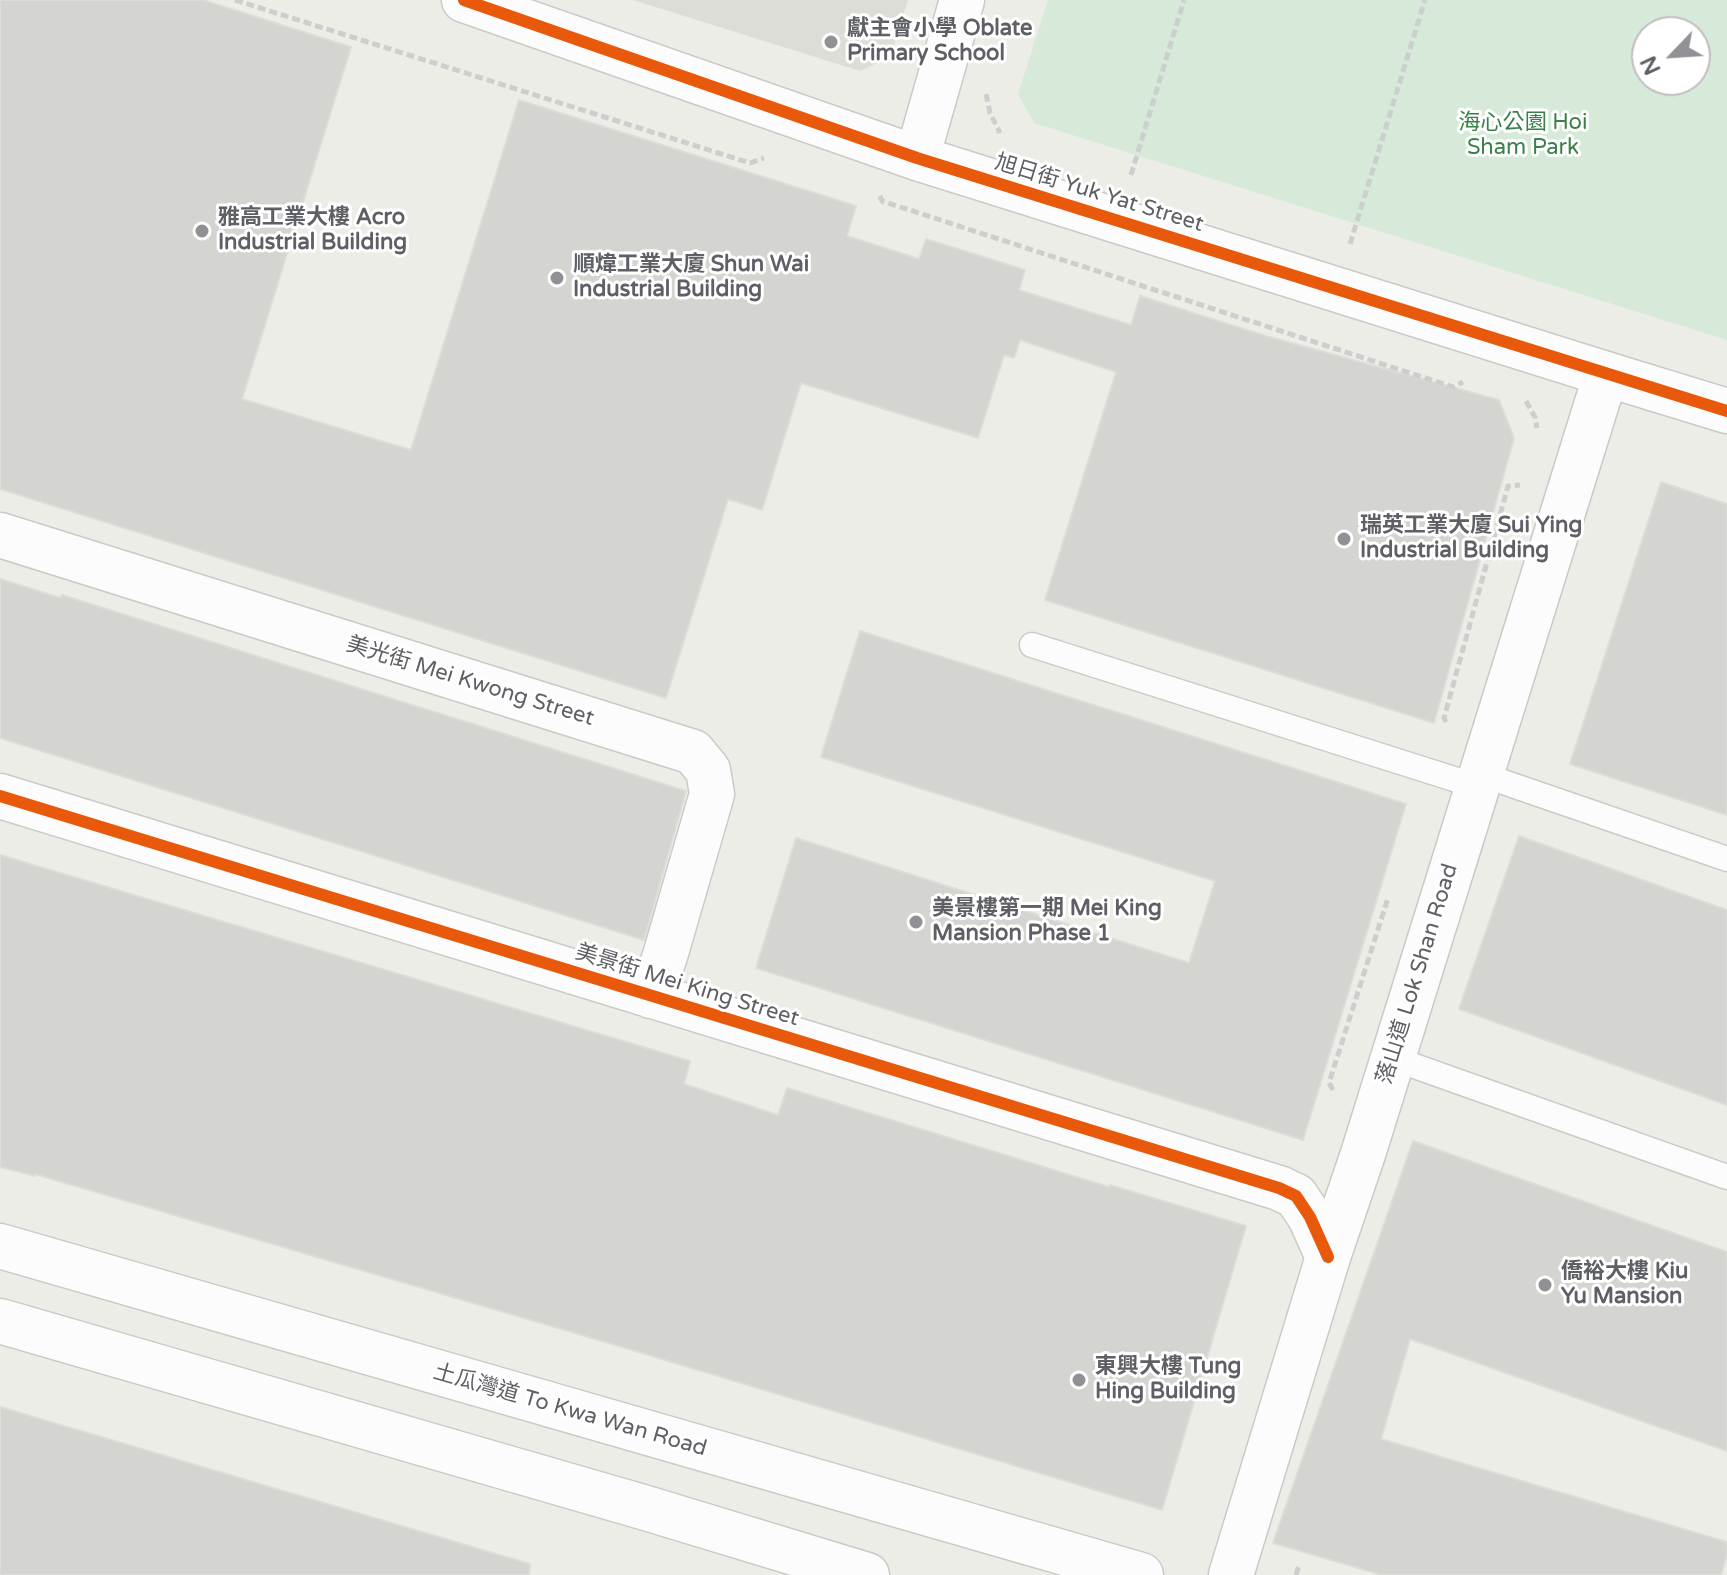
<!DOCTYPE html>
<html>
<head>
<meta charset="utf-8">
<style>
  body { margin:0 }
  #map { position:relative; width:1727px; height:1575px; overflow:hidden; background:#edede8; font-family:"Varela Round",sans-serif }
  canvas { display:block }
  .north { position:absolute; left:1631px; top:16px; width:80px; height:80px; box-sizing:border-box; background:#fff; border:2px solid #bfbfc2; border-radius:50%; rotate:245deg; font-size:22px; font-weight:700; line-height:32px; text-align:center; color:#5e6066 }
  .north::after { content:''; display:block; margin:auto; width:28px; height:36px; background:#909194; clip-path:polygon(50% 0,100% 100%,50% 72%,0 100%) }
</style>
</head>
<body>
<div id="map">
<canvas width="1727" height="1575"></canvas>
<div class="north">N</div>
</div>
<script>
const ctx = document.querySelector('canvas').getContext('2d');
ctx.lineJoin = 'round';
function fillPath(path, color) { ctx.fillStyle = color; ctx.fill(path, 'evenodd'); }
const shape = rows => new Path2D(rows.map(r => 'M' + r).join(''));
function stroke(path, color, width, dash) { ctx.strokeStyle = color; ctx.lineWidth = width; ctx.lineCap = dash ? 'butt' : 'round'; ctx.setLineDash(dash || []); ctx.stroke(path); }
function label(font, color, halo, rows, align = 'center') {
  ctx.font = font + ' "Varela Round","Noto Sans TC",sans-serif'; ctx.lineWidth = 6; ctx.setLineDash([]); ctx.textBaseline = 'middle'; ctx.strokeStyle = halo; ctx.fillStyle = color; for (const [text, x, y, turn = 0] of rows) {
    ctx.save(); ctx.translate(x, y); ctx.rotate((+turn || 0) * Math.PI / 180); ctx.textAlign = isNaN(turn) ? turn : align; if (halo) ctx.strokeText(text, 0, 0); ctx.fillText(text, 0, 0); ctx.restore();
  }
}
fillPath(shape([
  [633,0,908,0,890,57,860,71]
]), '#ddddd7');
fillPath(shape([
  [1048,0,1727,0,1727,340,1034,123,1018,94],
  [1647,32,1695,32,1695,80,1647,80]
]), '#d7e9d8');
const building = shape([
  [0,0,203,0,351,47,242,399,411,450,519,100,856,206,847,236,919,259,926,239,1025,270,1019,290,1131,325,1140,296,1266,336,1499,400,1514,438,1434,723,1045,600,1116,372,1020,340,1014,358,1004,355,978,438,801,383,762,510,728,499,666,698,0,489,0,0],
  [1661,482,1727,504,1727,815,1570,764,1661,482],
  [0,579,61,598,62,595,686,791,644,940,0,738,0,579],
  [860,631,1406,804,1303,1140,756,968,796,838,1189,963,1215,881,821,757,860,631],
  [1519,836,1727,910,1727,1105,1459,1009,1519,836],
  [0,855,690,1061,684,1084,778,1115,787,1088,1109,1187,1110,1185,1246,1226,1162,1510,602,1341,35,1174,35,1176,0,1167,0,855],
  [1413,1141,1727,1252,1727,1451,1410,1339,1381,1439,1727,1542,1727,1555,1721,1575,1382,1575,1273,1543,1413,1141],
  [0,1407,530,1564,529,1575,0,1575,0,1407]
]);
fillPath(building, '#d4d4d1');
stroke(building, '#dcdcd8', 2);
const lane = shape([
  [1032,645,1476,786],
  [1480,774,1727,859],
  [1392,1058,1727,1177]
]);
const street = shape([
  [464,0,917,158,1606,374],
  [917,158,962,0],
  [0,535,693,752,708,770,712,794,665,956,651,996],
  [0,796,1279,1188,1296,1196,1310,1217,1328,1257]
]);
const secondary = shape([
  [0,1246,1141,1575],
  [0,1321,646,1508,867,1575],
  [1231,1575,1328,1257,1363,1154,1606,374,1727,411]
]);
stroke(lane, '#cacac8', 27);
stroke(street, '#cacac8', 47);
stroke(secondary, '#c9cac8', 47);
stroke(shape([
  [235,0,750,163,764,158],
  [986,94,990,113,1000,133],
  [1131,175,1184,0],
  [880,196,882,201,1453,387,1463,382],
  [1350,244,1425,0],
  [1526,401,1535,417,1537,428],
  [1446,722,1444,718,1508,486,1520,485],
  [1333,1090,1329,1083,1388,898],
  [1296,1575,1299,1565]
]), '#cbcfce', 5, [8, 4]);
stroke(lane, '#fcfcfc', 24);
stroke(street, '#fcfcfc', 44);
stroke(secondary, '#fcfcfc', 44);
stroke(shape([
  [464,0,917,158,1727,411],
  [0,796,1279,1188,1296,1196,1310,1217,1328,1257]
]), '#e8590c', 12);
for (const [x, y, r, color] of [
  [831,42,8,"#909194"],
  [202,231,8,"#909194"],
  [557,278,8,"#909194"],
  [1344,539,8,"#909194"],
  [916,922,8,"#909194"],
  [1545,1285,8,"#909194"],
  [1079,1380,8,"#909194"]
]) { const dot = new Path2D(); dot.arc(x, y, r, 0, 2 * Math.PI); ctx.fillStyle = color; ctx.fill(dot); stroke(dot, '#fff', 3); }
label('bold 22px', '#5e6066', '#fff', [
  ["獻主會小學 Oblate",847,29],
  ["Primary School",847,54],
  ["雅高工業大樓 Acro",218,218],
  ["Industrial Building",218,243],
  ["順煒工業大廈 Shun Wai",573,265],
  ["Industrial Building",573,290],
  ["瑞英工業大廈 Sui Ying",1360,526],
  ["Industrial Building",1360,551],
  ["美景樓第一期 Mei King",932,909],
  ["Mansion Phase 1",932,934],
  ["僑裕大樓 Kiu",1561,1272],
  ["Yu Mansion",1561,1297],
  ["東興大樓 Tung",1095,1367],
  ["Hing Building",1095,1392]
], 'left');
label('22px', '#3a8049', '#fff', [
  ["海心公園 Hoi",1523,123],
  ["Sham Park",1523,148]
]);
label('22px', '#5e6066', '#fff', [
  ["旭日街 Yuk Yat Street",1099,194,17],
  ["美光街 Mei Kwong Street",470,682,17],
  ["落山道 Lok Shan Road",1418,974,-73],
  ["美景街 Mei King Street",687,986,17],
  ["土瓜灣道 To Kwa Wan Road",570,1411,16]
]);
</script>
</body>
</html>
